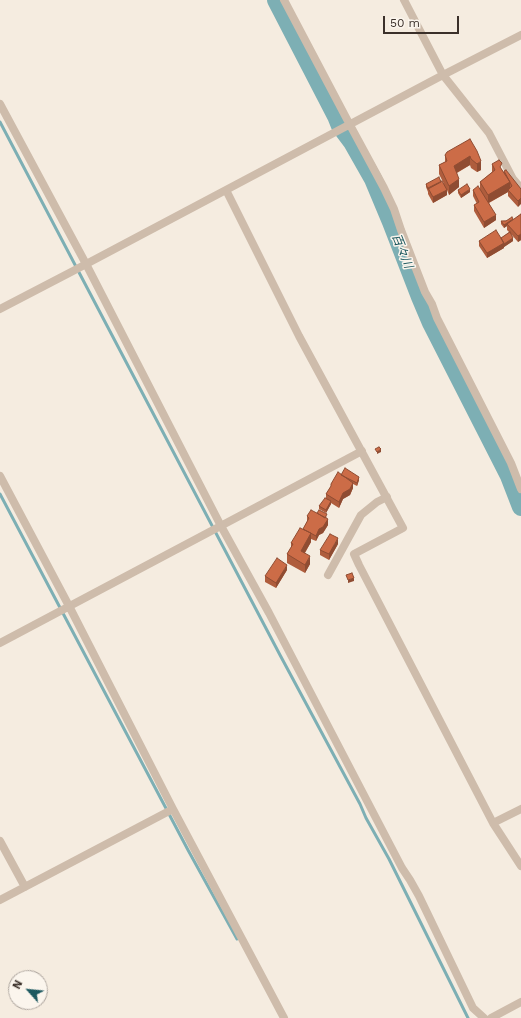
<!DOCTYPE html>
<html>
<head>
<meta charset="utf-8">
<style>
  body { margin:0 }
  #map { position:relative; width:521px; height:1018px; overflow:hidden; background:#f5ece0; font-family:"Work Sans",sans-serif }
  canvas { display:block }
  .north { position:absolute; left:8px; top:970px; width:40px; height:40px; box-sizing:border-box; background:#fbf5ed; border:1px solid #aea69f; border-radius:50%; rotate:297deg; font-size:11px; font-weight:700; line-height:16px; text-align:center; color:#3b302a }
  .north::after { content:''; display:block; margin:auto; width:14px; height:18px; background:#1d5960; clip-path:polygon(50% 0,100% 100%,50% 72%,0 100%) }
  .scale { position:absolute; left:383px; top:16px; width:76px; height:18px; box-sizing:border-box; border:2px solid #3b302a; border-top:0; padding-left:5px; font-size:12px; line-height:14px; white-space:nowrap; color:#3b302a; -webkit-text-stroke:3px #fbf5ed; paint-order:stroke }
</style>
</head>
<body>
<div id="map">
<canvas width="521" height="1018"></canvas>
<div class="north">N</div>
<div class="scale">50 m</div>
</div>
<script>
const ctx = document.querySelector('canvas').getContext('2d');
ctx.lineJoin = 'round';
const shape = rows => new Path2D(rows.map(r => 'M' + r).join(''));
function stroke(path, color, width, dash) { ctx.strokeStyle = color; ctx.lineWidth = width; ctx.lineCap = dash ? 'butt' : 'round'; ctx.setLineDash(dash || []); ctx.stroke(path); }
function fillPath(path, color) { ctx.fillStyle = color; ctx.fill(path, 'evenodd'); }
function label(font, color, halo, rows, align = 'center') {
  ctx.font = font + ' "Work Sans","Noto Sans JP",sans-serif'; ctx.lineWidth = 3; ctx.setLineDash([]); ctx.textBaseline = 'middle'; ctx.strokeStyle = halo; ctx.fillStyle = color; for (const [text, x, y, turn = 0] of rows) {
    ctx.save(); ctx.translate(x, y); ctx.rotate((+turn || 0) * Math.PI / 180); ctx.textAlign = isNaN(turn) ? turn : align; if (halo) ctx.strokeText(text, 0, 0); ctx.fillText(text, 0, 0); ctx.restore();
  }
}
stroke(shape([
  [0,122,280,655,360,804,366,818,389,859,468,1018],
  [0,494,188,850,237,939]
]), '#7dafb4', 3);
stroke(shape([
  [276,0,336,116,340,126,352,142,373,179,391,222,420,297,431,323,509,476,521,507]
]), '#7dafb4', 18);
stroke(shape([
  [284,0,350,125,384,188,394,209,401,230,425,292,432,304,437,318,511,463,521,489],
  [404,0,443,75,489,133,513,179,521,188],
  [0,104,86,264,221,526,269,613,402,868,410,880,419,896,473,1008,484,1018],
  [226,190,299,336,403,528,354,554,359,565,493,823,521,866],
  [0,309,73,271,443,75,521,35],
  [0,476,69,606,173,809,284,1018],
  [328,575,361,515,377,502,387,497],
  [0,643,362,451],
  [493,823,521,809],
  [0,841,25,887],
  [0,900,173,809],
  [491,1018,521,1002]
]), '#cebcab', 8);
fillPath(shape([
  [470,139,481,170,477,172,471,168,470,165,457,173,459,187,449,195,447,190,447,195,433,203,428,194,428,192,426,187,426,184,441,182,444,184,439,174,439,165,445,162,445,155],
  [492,164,502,170,504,173,504,171,521,189,518,207,508,196,508,192,489,203,496,220,484,228,474,211,474,205,477,204,473,196,473,190,480,189,480,182,492,172],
  [458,190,470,192,461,198,458,193],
  [521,214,521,240,518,242,511,234,513,241,504,247,504,245,504,248,487,258,479,246,479,241,501,238,509,232,507,230,507,226,504,228,501,224,501,221,513,220],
  [341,475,359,480,357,486,353,484,353,488,350,495,343,499,339,508,331,503,331,504,326,513,319,509,319,506,326,499,326,494,331,487,331,484],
  [317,513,327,517,326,518,328,525,323,533,319,535,316,541,311,539,311,542,305,553,310,564,305,573,287,563,287,554,291,548,291,543,303,529,307,522,307,516],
  [338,544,329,560,320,555,320,550],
  [287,570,276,588,265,582,265,576]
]), '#af5d3d');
fillPath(shape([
  [470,156,470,165,454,174,454,166],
  [481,161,481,170,477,172,477,164],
  [459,179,459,187,449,195,449,186],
  [510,182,510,191,508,190,508,192,488,203,488,195],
  [470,189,470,192,461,198,461,195],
  [447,190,447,195,433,203,433,197],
  [521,198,521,204,518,207,518,201],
  [496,215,496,220,484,228,484,222],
  [513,219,513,222,507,224,507,226,504,228,504,225],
  [521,234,521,240,518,242,518,236],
  [513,238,513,241,504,247,504,244],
  [504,243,504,248,487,258,487,253],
  [381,449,381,452,377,454,377,452],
  [359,477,359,480,357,486,357,483],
  [353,483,353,488,350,495,343,499,339,508,339,502,343,493],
  [331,501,331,504,326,513,326,510],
  [328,519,328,525,323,533,319,535,316,541,316,536,319,529],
  [311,533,311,542,301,559,301,551],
  [338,538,338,544,329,560,329,554],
  [310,556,310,564,305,573,305,565],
  [287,565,287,570,276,588,276,583],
  [354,578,354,581,348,583,348,580]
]), '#8f4c32');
const building = shape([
  [470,139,477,151,481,161,477,164,471,159,470,156,454,166,459,179,449,186,439,165,447,161,445,155,447,152,470,139],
  [499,160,502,163,500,167,510,182,488,195,480,182,495,170,492,164,499,160],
  [506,170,521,189,521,198,518,201,508,190,512,186,504,171,506,170],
  [439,177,441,182,428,189,426,184,439,177],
  [442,181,447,190,433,197,428,188,442,181],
  [467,184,470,189,461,195,458,190,467,184],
  [478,186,496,215,484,222,474,205,479,202,473,190,478,186],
  [521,214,521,234,518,236,507,224,521,214],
  [512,217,513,219,504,225,501,221,506,221,512,217],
  [496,230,504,243,487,253,479,241,496,230],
  [510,232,513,238,504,244,501,238,510,232],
  [379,447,381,449,377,452,375,449,379,447],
  [345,468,359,477,357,483,341,475,345,468],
  [338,472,353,483,350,489,343,493,339,502,326,494,331,486,331,484,338,472],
  [325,498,331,501,326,510,319,506,325,498],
  [311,510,328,519,323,527,319,529,316,536,303,529,309,518,307,516,311,510],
  [319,510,327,514,325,518,317,513,319,510],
  [300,528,311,533,301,551,310,556,305,565,287,554,293,544,291,543,300,528],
  [330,534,338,538,329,554,320,550,330,534],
  [277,558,287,565,276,583,265,576,277,558],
  [352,573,354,578,348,580,346,575,352,573]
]);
fillPath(building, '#cc6c47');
stroke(building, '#8f4c32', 1);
label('italic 12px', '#1d5960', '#fbf5ed', [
  ["百々川",402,251,68]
]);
</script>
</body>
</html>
